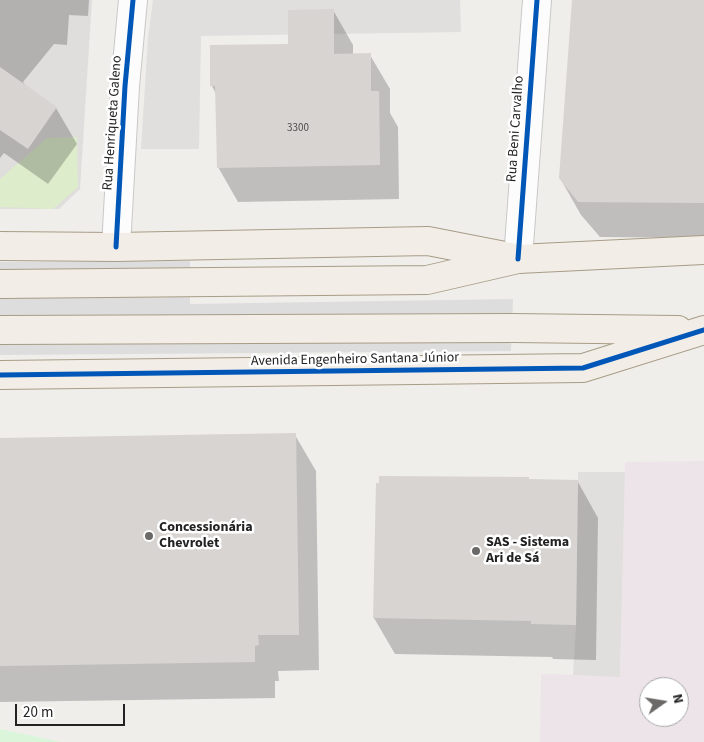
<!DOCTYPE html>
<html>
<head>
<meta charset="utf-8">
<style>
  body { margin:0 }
  #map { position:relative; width:704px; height:742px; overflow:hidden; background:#f0eeeb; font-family:"Source Sans 3",sans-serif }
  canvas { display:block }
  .north { position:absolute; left:639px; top:677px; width:50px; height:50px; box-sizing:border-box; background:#fff; border:1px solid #a7a7a7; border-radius:50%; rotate:77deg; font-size:14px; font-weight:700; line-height:20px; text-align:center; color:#222 }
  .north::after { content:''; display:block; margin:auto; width:18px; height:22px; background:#6a6968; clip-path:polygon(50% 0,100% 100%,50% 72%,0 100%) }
  .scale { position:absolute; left:15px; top:704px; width:110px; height:22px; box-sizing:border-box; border:2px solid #222; border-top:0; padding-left:6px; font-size:15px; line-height:18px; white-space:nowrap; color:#222; -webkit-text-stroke:4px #fff; paint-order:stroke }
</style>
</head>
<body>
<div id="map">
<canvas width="704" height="742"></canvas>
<div class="north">N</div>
<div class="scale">20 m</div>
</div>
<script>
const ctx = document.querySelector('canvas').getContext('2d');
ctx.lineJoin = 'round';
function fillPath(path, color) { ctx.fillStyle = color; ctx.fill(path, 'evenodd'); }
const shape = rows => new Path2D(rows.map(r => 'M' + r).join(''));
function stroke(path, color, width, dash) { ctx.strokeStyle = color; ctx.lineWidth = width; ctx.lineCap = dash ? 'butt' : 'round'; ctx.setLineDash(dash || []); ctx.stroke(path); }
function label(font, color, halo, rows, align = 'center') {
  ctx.font = font + ' "Source Sans 3",sans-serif'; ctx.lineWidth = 5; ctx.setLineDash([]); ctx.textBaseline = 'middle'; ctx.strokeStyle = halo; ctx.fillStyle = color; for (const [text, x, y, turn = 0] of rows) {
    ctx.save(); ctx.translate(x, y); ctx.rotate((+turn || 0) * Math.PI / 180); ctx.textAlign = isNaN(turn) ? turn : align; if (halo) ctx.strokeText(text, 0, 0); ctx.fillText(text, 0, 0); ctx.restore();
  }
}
fillPath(shape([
  [0,0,92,0,80,189,59,209,0,209]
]), '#dfdedc');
fillPath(shape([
  [704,461,704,742,540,742,541,674,620,676,625,462],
  [649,687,679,687,679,717,649,717]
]), '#ede4e9');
fillPath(shape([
  [77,137,78,187,53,209,0,207,0,179,47,138]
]), '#ddeccb');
fillPath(shape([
  [0,729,62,742,0,742]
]), '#daf5da');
fillPath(shape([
  [153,0,460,0,461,32,201,36,199,149,141,149,148,38],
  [578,472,625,472,620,677,573,675,576,625]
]), '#e0dfde');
fillPath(shape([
  [190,261,190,304,513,299,511,351,0,355,0,262]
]), '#dedddd');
fillPath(shape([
  [0,0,89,0,88,16,69,15,67,45,54,44,23,82,26,86,56,108,77,144,48,184,4,153,0,158],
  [573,0,704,0,704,238,600,237,581,215,560,178],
  [333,10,353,45,353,55,370,55,390,89,390,113,398,127,399,199,238,202,218,167,216,94,212,86,289,46],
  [295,435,316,471,319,670,278,671,279,681,275,681,275,698,0,702,0,439],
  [530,481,578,482,598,518,596,660,553,659,552,657,395,654,374,618]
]), '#0003');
fillPath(shape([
  [572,0,704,0,704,203,578,202,559,178],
  [334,9,334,54,371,53,371,91,379,91,380,165,217,168,215,86,210,86,210,45,288,44,288,10],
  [0,67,57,107,28,149,0,130],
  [296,433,299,635,258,635,259,645,255,646,255,662,0,666,0,438],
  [379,476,529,477,529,479,578,480,576,625,531,624,531,621,373,618,376,483,379,483]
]), '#d7d4d2');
const minor = shape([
  [116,247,125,86,133,0],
  [518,259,537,0]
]);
const major = shape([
  [0,246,116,247,428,241,510,257],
  [0,284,427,280,518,259,704,250],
  [0,330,512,328,678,330],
  [0,375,583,368,704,330]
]);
stroke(minor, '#c9c8c7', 30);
stroke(major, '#a79c86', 30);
stroke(minor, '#fdfcfc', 28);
stroke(major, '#f3ede7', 28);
stroke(shape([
  [116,247,125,86,133,0],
  [518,259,537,0],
  [0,375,583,368,704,330]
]), '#0057b8', 5);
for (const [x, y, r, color] of [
  [149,536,5,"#6a6968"],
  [476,551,5,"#6a6968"]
]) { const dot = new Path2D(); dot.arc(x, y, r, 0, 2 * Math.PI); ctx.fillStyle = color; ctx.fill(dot); stroke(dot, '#fff', 2); }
label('11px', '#4f4e4e', null, [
  ["3300",298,129]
]);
label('14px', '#222', '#fff', [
  ["Rua Henriqueta Galeno",113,123,-86],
  ["Rua Beni Carvalho",516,129,-86],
  ["Avenida Engenheiro Santana Júnior",355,360,-1]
]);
label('bold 14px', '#222', '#fff', [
  ["Concessionária",159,528],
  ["Chevrolet",159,544],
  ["SAS - Sistema",486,543],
  ["Ari de Sá",486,559]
], 'left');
</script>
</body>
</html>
